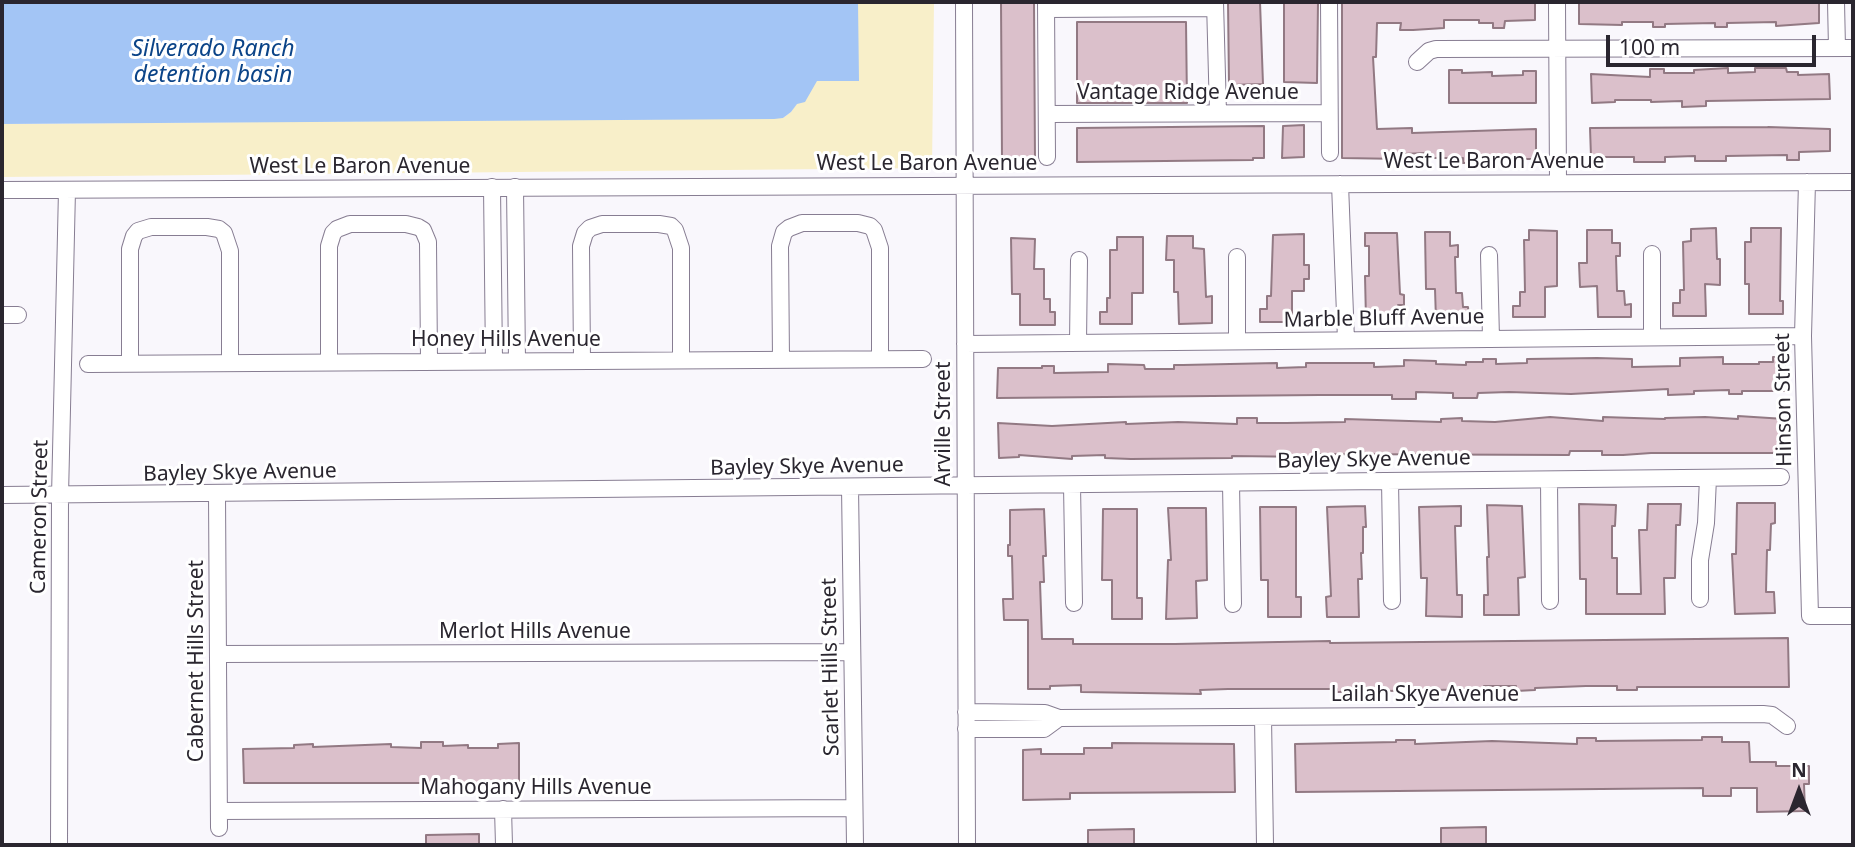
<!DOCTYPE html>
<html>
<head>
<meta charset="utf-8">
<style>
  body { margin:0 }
  #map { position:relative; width:1855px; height:847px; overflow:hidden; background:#f9f7fc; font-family:"Noto Sans",sans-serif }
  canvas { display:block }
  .frame { position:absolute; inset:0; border:4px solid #2a262f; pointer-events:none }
  .north { position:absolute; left:1764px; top:756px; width:70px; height:70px; -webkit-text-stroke:5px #fff; paint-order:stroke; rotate:0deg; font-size:19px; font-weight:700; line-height:28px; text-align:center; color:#2a262f }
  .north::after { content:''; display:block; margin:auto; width:24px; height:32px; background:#2a262f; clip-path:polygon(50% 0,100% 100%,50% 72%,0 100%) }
  .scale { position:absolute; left:1606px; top:35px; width:210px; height:32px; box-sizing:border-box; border:4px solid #2a262f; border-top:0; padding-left:9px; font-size:21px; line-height:24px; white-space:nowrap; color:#2a262f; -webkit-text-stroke:5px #fff; paint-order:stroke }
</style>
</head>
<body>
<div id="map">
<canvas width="1855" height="847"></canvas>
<div class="frame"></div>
<div class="north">N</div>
<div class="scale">100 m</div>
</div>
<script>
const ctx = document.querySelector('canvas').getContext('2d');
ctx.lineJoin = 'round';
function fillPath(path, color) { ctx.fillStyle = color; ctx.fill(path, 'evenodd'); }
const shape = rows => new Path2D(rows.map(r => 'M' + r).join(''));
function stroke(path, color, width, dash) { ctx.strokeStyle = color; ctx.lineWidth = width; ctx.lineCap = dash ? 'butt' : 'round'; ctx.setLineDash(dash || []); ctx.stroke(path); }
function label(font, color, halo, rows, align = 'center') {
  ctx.font = font + ' "Noto Sans",sans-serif'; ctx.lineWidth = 6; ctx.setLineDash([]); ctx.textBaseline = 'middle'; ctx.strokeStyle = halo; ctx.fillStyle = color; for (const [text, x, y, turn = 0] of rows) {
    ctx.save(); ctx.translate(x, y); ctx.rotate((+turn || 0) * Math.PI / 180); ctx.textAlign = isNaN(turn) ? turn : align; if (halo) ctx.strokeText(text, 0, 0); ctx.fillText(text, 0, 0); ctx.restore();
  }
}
fillPath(shape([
  [817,2,934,2,932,168,2,177,2,124,783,118,791,112,796,104]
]), '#f8efc9');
fillPath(shape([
  [2,2,858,2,859,81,817,81,805,102,797,104,791,112,783,118,774,119,2,124]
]), '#a3c5f5');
const building = shape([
  [1001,2,1034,2,1035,162,1002,161,1001,2],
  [1228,2,1260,2,1263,84,1229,85,1228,2],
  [1284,2,1318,2,1317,83,1284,82,1284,2],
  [1342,2,1535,2,1535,20,1505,21,1504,28,1493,28,1493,23,1479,23,1479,20,1444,20,1444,28,1413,30,1400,30,1401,23,1377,23,1376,57,1373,57,1377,129,1412,128,1412,133,1536,129,1536,159,1492,159,1492,162,1463,163,1463,158,1426,158,1426,153,1403,154,1403,159,1342,158,1342,2],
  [1579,2,1819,2,1819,23,1776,26,1776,22,1727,23,1727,27,1715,27,1715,23,1665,24,1665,27,1653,27,1653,22,1622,22,1622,25,1579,24,1579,2],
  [1077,22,1186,22,1187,103,1077,103,1077,22],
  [1728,68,1728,73,1755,72,1755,68,1786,68,1787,72,1798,72,1798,75,1829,74,1830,99,1706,101,1706,106,1682,107,1682,101,1651,102,1651,100,1615,100,1615,102,1592,103,1591,74,1650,77,1650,69,1664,69,1664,73,1694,73,1694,70,1728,68],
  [1449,70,1462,70,1462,73,1492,72,1492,76,1523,75,1523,71,1536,71,1536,103,1449,103,1449,70],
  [1304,125,1304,157,1282,158,1283,126,1304,125],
  [1264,126,1264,158,1253,158,1253,160,1077,162,1077,128,1264,126],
  [1768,127,1830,129,1830,151,1799,152,1799,160,1787,160,1787,155,1726,156,1726,161,1695,161,1695,156,1665,157,1665,162,1634,162,1634,157,1591,157,1590,128,1768,127],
  [1716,228,1717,259,1720,259,1720,285,1705,284,1706,316,1673,316,1673,303,1680,303,1680,290,1684,290,1683,242,1691,241,1691,229,1716,228],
  [1751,228,1781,228,1780,301,1783,301,1783,314,1749,314,1749,284,1745,284,1745,242,1751,242,1751,228],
  [1529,230,1557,231,1557,286,1545,287,1545,317,1513,317,1513,306,1520,306,1520,292,1525,292,1524,240,1529,240,1529,230],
  [1587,230,1612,230,1612,243,1620,243,1620,256,1616,256,1617,291,1624,291,1625,305,1631,304,1631,317,1598,317,1597,286,1580,287,1579,263,1587,263,1587,230],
  [1425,232,1450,232,1450,246,1458,245,1458,257,1455,257,1456,293,1462,293,1463,307,1468,307,1469,319,1436,320,1435,289,1426,289,1425,232],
  [1365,233,1397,233,1400,294,1404,295,1404,305,1398,305,1397,321,1366,320,1365,276,1369,276,1369,246,1365,246,1365,233],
  [1304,234,1304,265,1309,265,1309,279,1304,279,1304,291,1292,291,1292,322,1260,322,1260,309,1267,309,1267,296,1271,296,1273,235,1304,234],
  [1167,236,1193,236,1193,248,1204,249,1206,297,1212,296,1212,323,1179,324,1178,292,1174,292,1174,260,1166,260,1167,236],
  [1117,237,1143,237,1143,293,1132,293,1132,324,1100,324,1100,312,1107,312,1107,298,1110,298,1110,250,1117,250,1117,237],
  [1011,238,1035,239,1034,269,1044,269,1044,299,1050,299,1050,312,1055,312,1055,325,1020,325,1020,294,1012,294,1011,238],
  [1723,357,1723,364,1759,364,1759,362,1773,362,1773,357,1785,357,1785,391,1742,391,1742,394,1729,394,1729,390,1694,391,1694,394,1668,395,1668,389,1571,394,1509,392,1478,393,1477,398,1453,398,1453,393,1416,392,1416,399,1392,399,1392,395,1320,395,997,398,998,368,1042,368,1042,366,1054,366,1054,373,1108,372,1108,364,1144,365,1145,369,1174,369,1174,365,1183,365,1277,363,1277,368,1306,367,1306,363,1374,363,1374,367,1404,366,1404,360,1436,361,1436,364,1466,365,1466,362,1483,362,1483,359,1496,359,1496,364,1527,363,1527,359,1597,358,1632,359,1632,367,1680,366,1680,358,1723,357],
  [1738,416,1785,419,1783,453,1651,453,1623,455,1602,455,1602,451,1570,451,1569,455,1313,454,1313,457,1232,456,1232,458,1131,459,1105,458,1105,455,1072,456,1072,459,1019,455,1019,457,999,458,998,423,1052,426,1126,422,1126,424,1178,422,1237,424,1237,418,1257,418,1257,423,1286,423,1345,422,1345,419,1441,422,1441,419,1462,418,1462,421,1495,422,1550,417,1603,421,1603,417,1665,419,1665,418,1705,417,1738,419,1738,416],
  [1737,503,1775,503,1775,523,1771,524,1770,550,1767,550,1766,592,1774,592,1775,613,1735,614,1732,554,1736,554,1737,503],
  [1579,504,1616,505,1615,526,1612,526,1612,558,1617,558,1617,594,1641,594,1639,530,1647,530,1648,504,1681,504,1680,525,1676,525,1675,578,1664,578,1665,614,1586,614,1586,579,1580,579,1579,504],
  [1487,505,1522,506,1525,577,1518,578,1519,615,1484,615,1484,595,1488,595,1487,557,1489,557,1487,505],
  [1365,506,1366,527,1363,527,1363,553,1361,553,1362,579,1358,579,1359,617,1327,617,1326,597,1331,596,1327,507,1365,506],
  [1461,506,1461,526,1455,526,1457,595,1462,595,1462,617,1426,616,1427,578,1421,578,1419,507,1461,506],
  [1260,507,1296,507,1296,597,1301,597,1301,617,1268,617,1268,580,1261,580,1260,507],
  [1168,508,1206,508,1207,580,1196,581,1197,618,1166,619,1168,560,1171,560,1168,508],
  [1044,509,1046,556,1043,556,1044,582,1040,582,1042,639,1073,639,1073,644,1175,644,1330,641,1330,643,1788,638,1789,687,1637,687,1637,690,1617,690,1617,686,1586,686,1535,688,1535,690,1516,691,1516,686,1484,686,1484,689,1337,692,1337,689,1228,689,1200,690,1201,694,1081,692,1081,685,1050,686,1050,689,1028,689,1028,620,1004,620,1003,599,1013,599,1012,556,1008,556,1008,545,1010,545,1010,510,1044,509],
  [1103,509,1137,509,1137,598,1142,598,1142,619,1112,619,1112,580,1102,580,1103,509],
  [1702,737,1722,737,1722,742,1749,742,1750,762,1776,762,1776,766,1809,766,1809,784,1804,784,1805,811,1757,812,1757,788,1731,788,1731,796,1703,796,1703,788,1296,792,1295,744,1396,742,1396,740,1415,740,1415,744,1492,741,1577,744,1577,738,1596,738,1596,741,1702,740,1702,737],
  [421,742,443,742,443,746,468,745,468,748,498,748,498,744,519,743,519,783,244,783,243,749,294,748,294,745,313,744,313,747,391,744,391,747,421,748,421,742],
  [1112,743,1234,744,1235,792,1070,793,1070,799,1023,800,1023,750,1041,749,1041,754,1084,754,1084,748,1112,748,1112,743],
  [1486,827,1486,845,1441,845,1441,828,1486,827],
  [1134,829,1134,845,1088,845,1088,830,1134,829],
  [479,834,479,845,426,845,426,835,479,834]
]);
fillPath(building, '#dbc0cb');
stroke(building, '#927983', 2);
const minor = shape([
  [964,2,967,845],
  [1046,2,1047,157],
  [1215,2,1218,113],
  [1329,2,1330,153],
  [1557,2,1558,183],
  [1836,2,1837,48],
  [1047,9,1215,8],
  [1417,62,1429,51,1436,49,1853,48],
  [1047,114,1329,113],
  [1807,182,1803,336,1810,616,1853,616],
  [1340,184,1346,340],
  [492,187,494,361],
  [515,187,517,361],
  [2,190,1853,182],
  [1652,254,1652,337],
  [1489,255,1491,339],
  [2,315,18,315],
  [1237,341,1237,257],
  [1078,343,1079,260],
  [965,344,1803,336],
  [781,360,780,246,784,232,789,228,802,223,858,223,870,226,874,230,880,248,880,359],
  [582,361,581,246,585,233,590,228,602,224,659,224,671,226,675,230,681,248,681,360],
  [329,362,329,246,333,233,337,229,350,224,406,224,418,227,423,230,428,242,429,362],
  [130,363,130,249,134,236,138,231,151,227,207,227,219,229,224,233,230,251,230,363],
  [88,364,923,359],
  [1549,480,1550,601],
  [1390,481,1392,601],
  [1231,483,1233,604],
  [1072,485,1074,603],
  [850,487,855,845],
  [217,494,219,828],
  [2,495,1781,477],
  [1700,599,1700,560,1706,523,1708,478],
  [218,654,852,652],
  [966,712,1045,713,1059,718,1763,714,1772,715,1787,726],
  [1263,717,1265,845],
  [966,729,1044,729,1059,718],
  [503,809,504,845],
  [219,811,854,808],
  [59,845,60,496,67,190]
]);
stroke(minor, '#877d92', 18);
stroke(minor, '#fff', 16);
label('21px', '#2a262f', '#fff', [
  ["Vantage Ridge Avenue",1188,93],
  ["West Le Baron Avenue",1494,162],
  ["West Le Baron Avenue",927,164],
  ["West Le Baron Avenue",360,167],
  ["Marble Bluff Avenue",1384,319,-1],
  ["Honey Hills Avenue",506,340],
  ["Hinson Street",1784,400,-91],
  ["Arville Street",944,424,-90],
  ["Bayley Skye Avenue",1374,460,-1],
  ["Bayley Skye Avenue",807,467,-1],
  ["Bayley Skye Avenue",240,473,-1],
  ["Cameron Street",40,517,-89],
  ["Merlot Hills Avenue",535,632],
  ["Cabernet Hills Street",197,661,-90],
  ["Scarlet Hills Street",831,667,-91],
  ["Lailah Skye Avenue",1425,695],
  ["Mahogany Hills Avenue",536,788]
]);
label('italic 23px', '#0b4488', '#fff', [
  ["Silverado Ranch",213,49],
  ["detention basin",213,75]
]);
</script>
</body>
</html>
